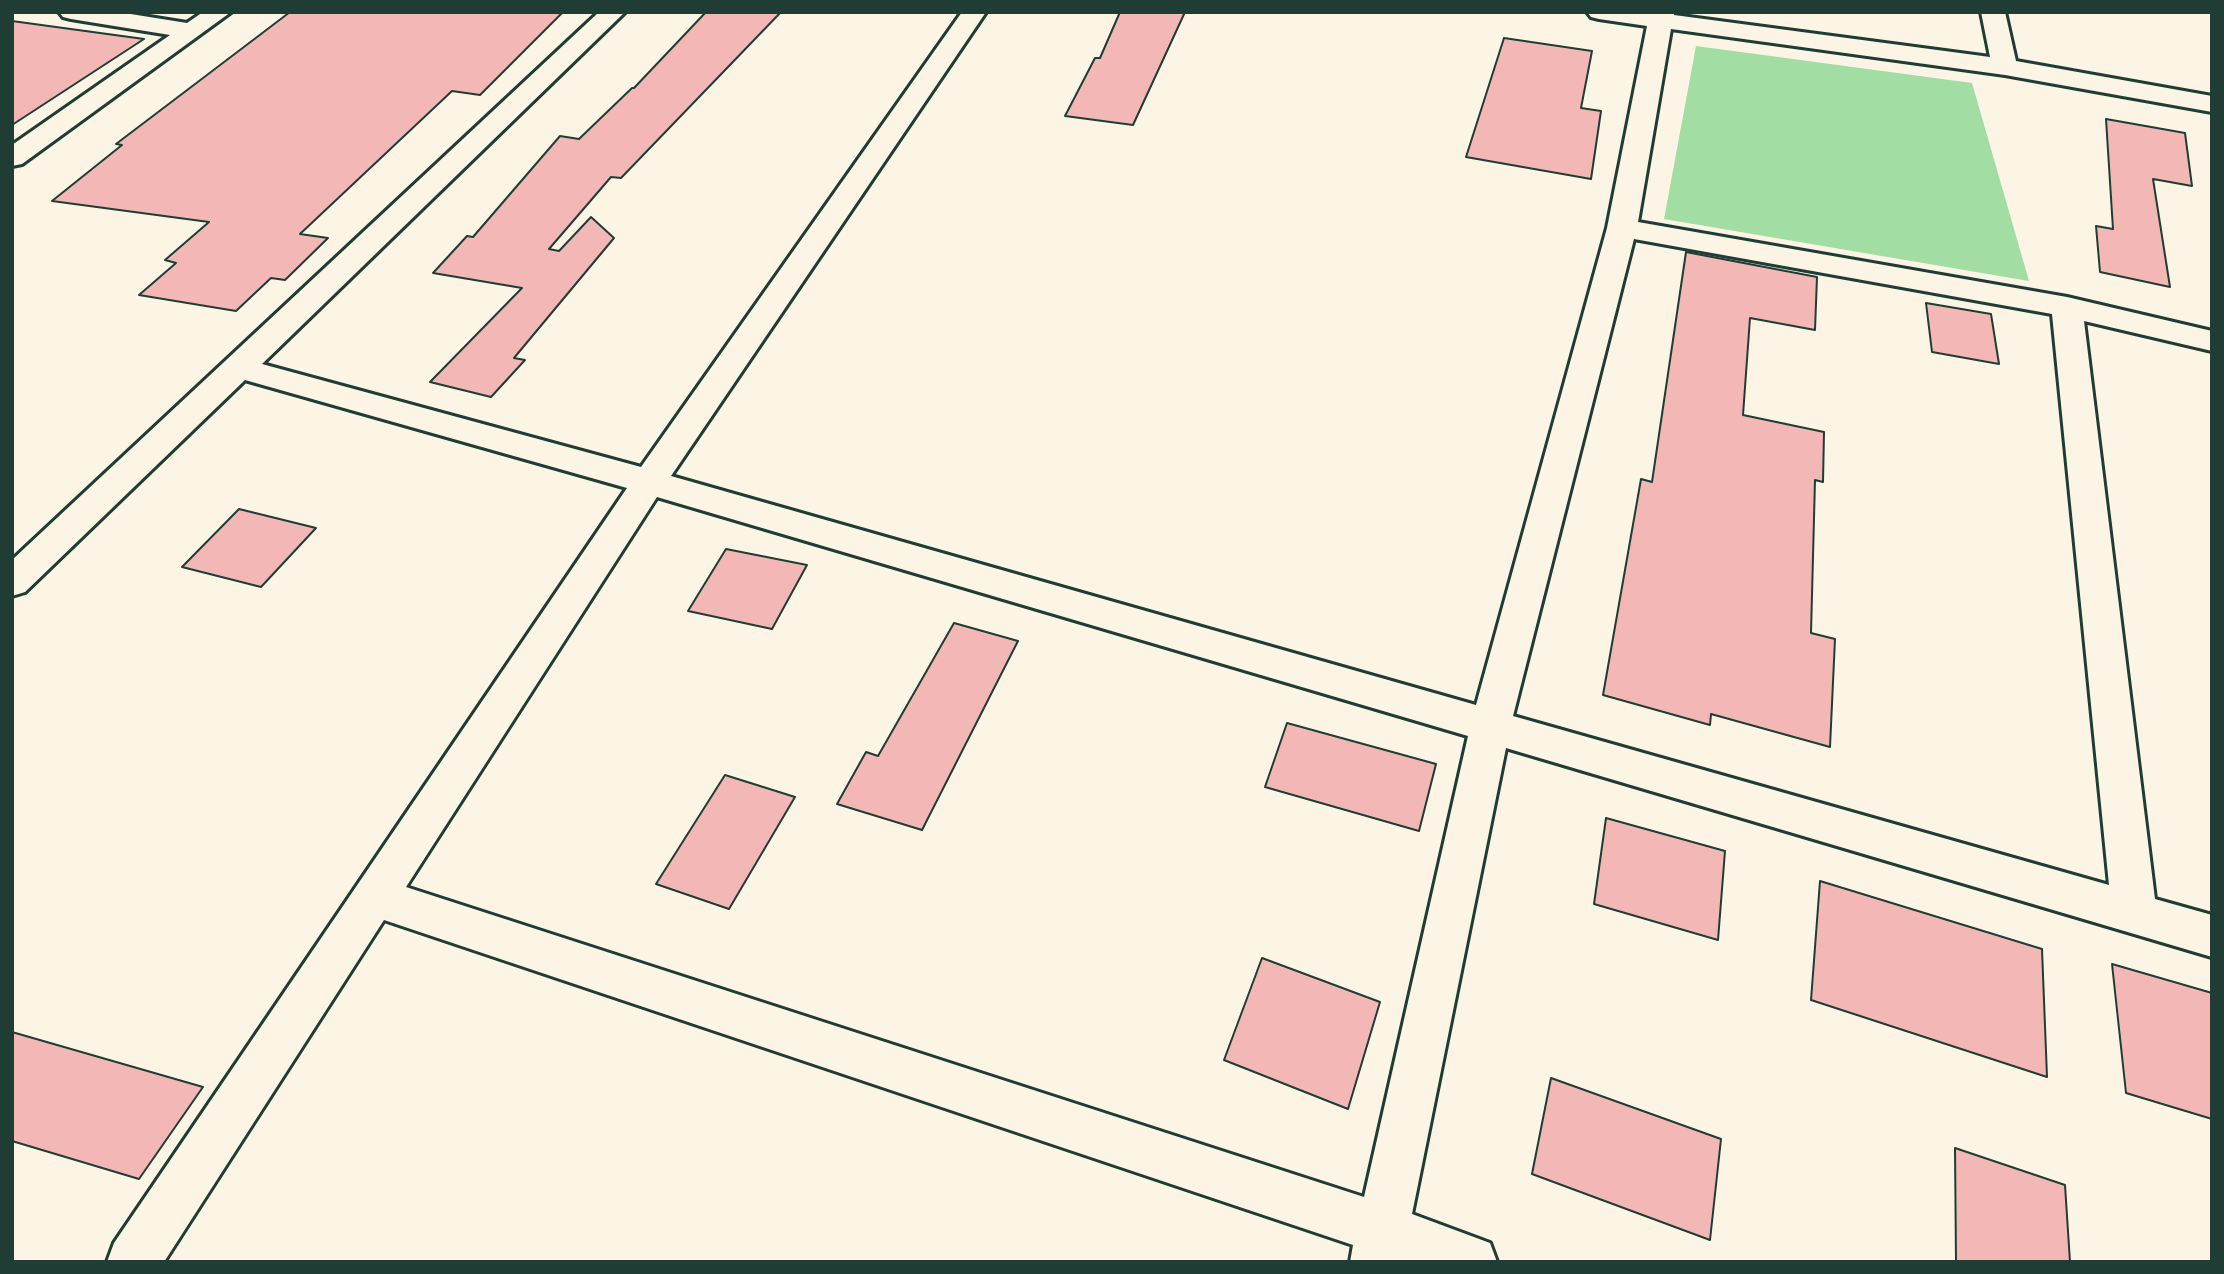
<!DOCTYPE html>
<html>
<head>
<meta charset="utf-8">
<style>
  body { margin:0 }
  #map { position:relative; width:2224px; height:1274px; overflow:hidden; background:#fcf5e5; font-family:Kalam,sans-serif }
  canvas { display:block }
  .frame { position:absolute; inset:0; border:14px solid #1f3d34; pointer-events:none }
</style>
</head>
<body>
<div id="map">
<canvas width="2224" height="1274"></canvas>
<div class="frame"></div>
</div>
<script>
const ctx = document.querySelector('canvas').getContext('2d');
ctx.lineJoin = 'round';
function fillPath(path, color) { ctx.fillStyle = color; ctx.fill(path, 'evenodd'); }
const shape = rows => new Path2D(rows.map(r => 'M' + r).join(''));
function stroke(path, color, width, dash) { ctx.strokeStyle = color; ctx.lineWidth = width; ctx.lineCap = dash ? 'butt' : 'round'; ctx.setLineDash(dash || []); ctx.stroke(path); }
fillPath(shape([
  [1696,46,1972,83,2029,281,1664,219]
]), '#a2dda4');
const building = shape([
  [290,12,563,12,480,95,452,91,300,234,328,238,285,280,271,278,236,311,139,295,176,263,165,260,209,222,52,201,122,145,116,144,290,12],
  [706,12,781,12,621,178,611,177,549,249,559,251,591,217,614,238,514,358,525,360,491,397,430,382,522,288,433,273,467,236,473,237,560,136,579,139,632,88,634,88,706,12],
  [1120,12,1185,12,1133,125,1065,116,1095,58,1100,58,1120,12],
  [12,21,144,39,12,125,12,21],
  [1504,38,1592,51,1581,108,1601,111,1591,179,1466,157,1504,38],
  [2106,119,2185,133,2192,186,2153,179,2170,287,2100,272,2096,226,2113,229,2106,119],
  [1686,252,1817,277,1815,330,1750,318,1743,415,1824,432,1823,482,1815,480,1811,633,1835,639,1830,747,1711,714,1710,725,1603,695,1641,479,1652,482,1686,252],
  [1926,303,1991,314,1999,364,1932,352,1926,303],
  [239,509,316,528,261,587,182,567,239,509],
  [726,549,807,565,772,629,688,611,726,549],
  [954,623,1018,641,922,830,837,804,866,752,878,756,954,623],
  [1287,723,1436,764,1419,831,1265,787,1287,723],
  [725,775,795,797,729,909,656,884,725,775],
  [1606,818,1725,851,1718,940,1594,904,1606,818],
  [1820,881,2042,949,2047,1077,1811,1000,1820,881],
  [1262,958,1380,1002,1348,1109,1224,1060,1262,958],
  [2112,964,2212,993,2212,1119,2126,1093,2112,964],
  [12,1032,203,1087,139,1179,12,1141,12,1032],
  [1551,1078,1721,1139,1710,1240,1532,1174,1551,1078],
  [1955,1148,2065,1185,2070,1262,1956,1262,1955,1148]
]);
fillPath(building, '#f3b7b5');
stroke(building, '#1f3d34', 2);
const minor = shape([
  [59,12,118,12,187,23,203,12,231,12,22,164,12,166,12,145,170,35,71,19,63,17,59,12],
  [599,12,625,12,262,364,641,467,962,12,986,12,671,476,1476,705,1607,228,1647,26,1599,19,1591,17,1587,12,1674,12,1674,15,1990,57,1981,12,2005,12,2016,61,2212,96,2212,112,2005,75,1671,29,1638,222,2067,297,2212,331,2212,351,2084,321,2155,899,2212,915,2212,957,1506,748,1412,1214,1490,1243,1497,1262,1350,1262,1353,1245,384,920,164,1262,107,1262,114,1243,627,488,245,380,25,592,12,596,12,560,599,12],
  [1634,239,2052,314,2109,885,1513,716,1634,239],
  [657,497,1468,736,1364,1197,406,887,657,497]
]);
stroke(minor, '#1f3d34', 6);
fillPath(minor, '#fcf5e5');
</script>
</body>
</html>
